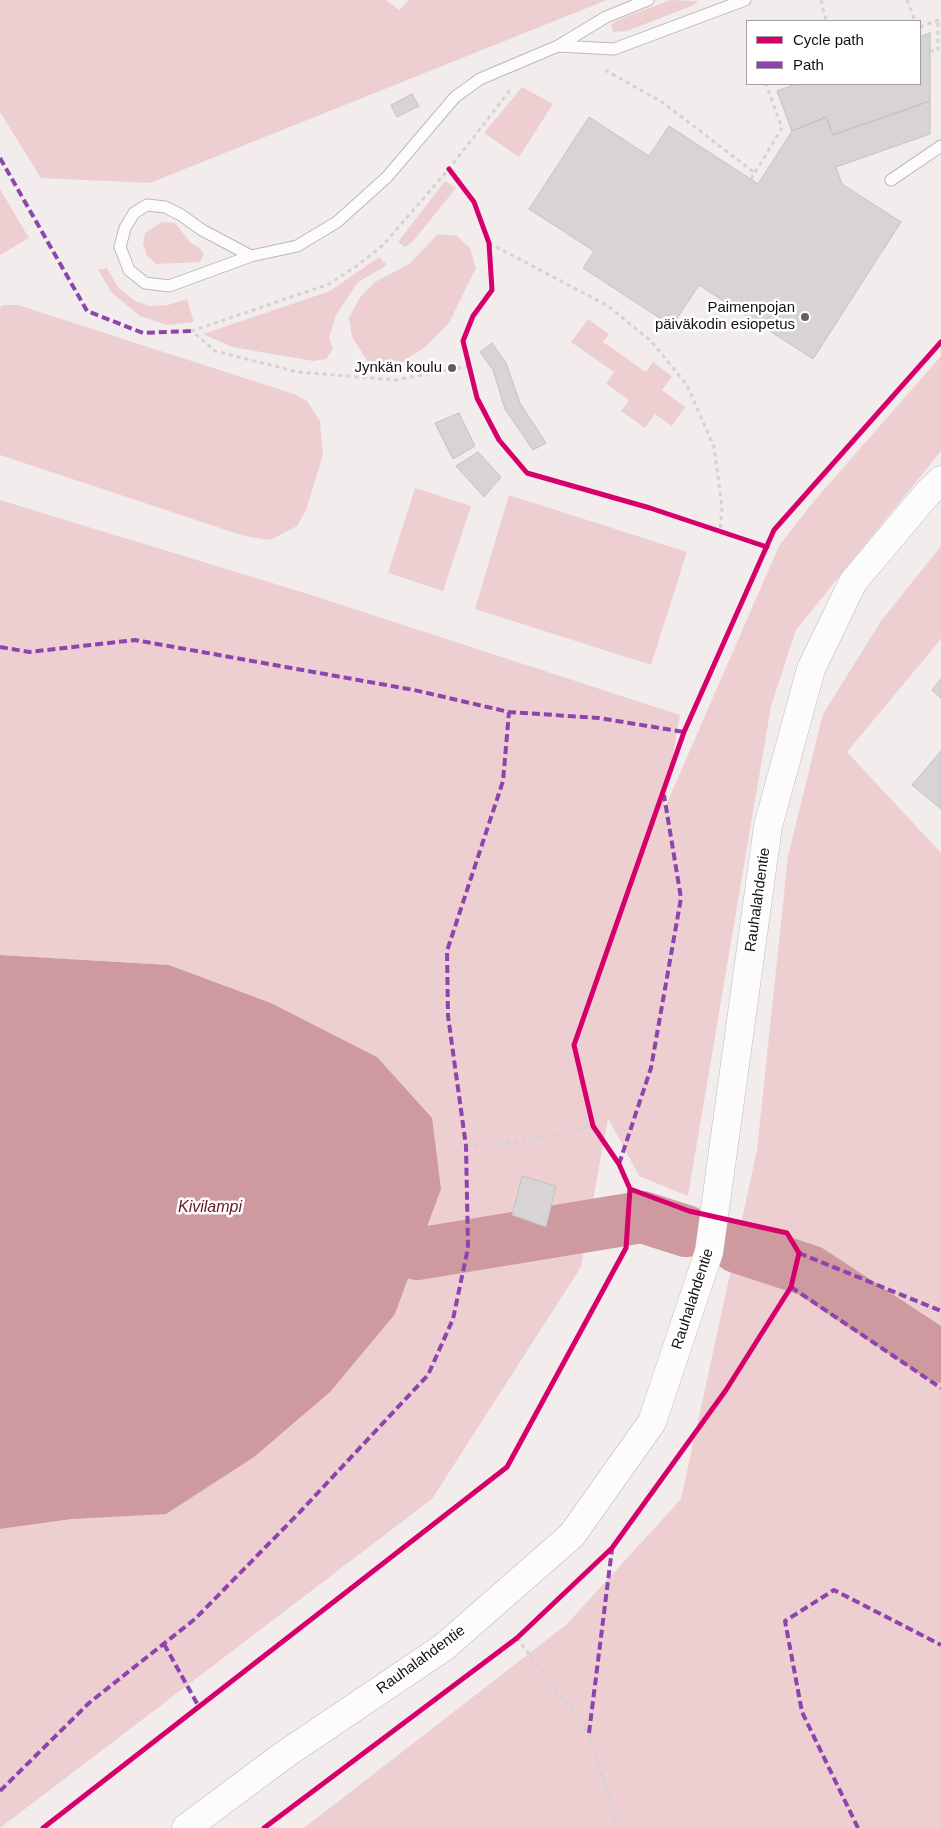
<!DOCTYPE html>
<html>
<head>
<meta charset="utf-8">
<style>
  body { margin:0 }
  #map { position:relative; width:941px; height:1828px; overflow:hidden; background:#f3eced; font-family:Arial,sans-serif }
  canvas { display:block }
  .legend { position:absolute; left:746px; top:20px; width:175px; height:65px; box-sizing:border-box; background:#fff; border:1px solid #a19fa0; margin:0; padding:6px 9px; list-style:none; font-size:15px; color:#151011 }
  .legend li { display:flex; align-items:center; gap:10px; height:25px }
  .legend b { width:25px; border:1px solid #a19fa0 }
</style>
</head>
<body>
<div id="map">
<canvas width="941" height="1828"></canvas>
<ul class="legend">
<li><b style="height:6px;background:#d6006c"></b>Cycle path</li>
<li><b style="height:6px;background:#8e44ad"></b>Path</li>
</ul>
</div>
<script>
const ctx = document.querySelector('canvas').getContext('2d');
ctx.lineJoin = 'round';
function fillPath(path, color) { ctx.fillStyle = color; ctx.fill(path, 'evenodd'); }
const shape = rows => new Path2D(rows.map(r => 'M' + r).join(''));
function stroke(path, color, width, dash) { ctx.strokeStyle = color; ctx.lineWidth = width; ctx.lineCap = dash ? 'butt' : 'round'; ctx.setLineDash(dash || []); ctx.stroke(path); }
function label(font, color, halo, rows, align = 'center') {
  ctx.font = font + ' Arial,sans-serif'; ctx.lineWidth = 5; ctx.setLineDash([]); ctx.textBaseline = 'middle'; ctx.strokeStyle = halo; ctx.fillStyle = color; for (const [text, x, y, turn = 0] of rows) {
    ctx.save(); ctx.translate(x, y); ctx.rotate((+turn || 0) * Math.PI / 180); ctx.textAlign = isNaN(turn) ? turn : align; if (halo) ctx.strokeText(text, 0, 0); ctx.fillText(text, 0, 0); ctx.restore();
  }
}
fillPath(shape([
  [0,0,386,0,399,10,409,0,607,0,150,183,41,178,0,112],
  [670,0,698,1,694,5,627,31,613,32,611,25,618,20],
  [522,87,553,104,519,157,484,133],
  [445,181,456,188,414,240,405,247,398,242],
  [0,189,29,238,0,255],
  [162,222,175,223,191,243,200,248,204,254,200,262,156,264,147,256,143,244,145,233],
  [438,234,457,236,470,248,476,268,449,323,425,347,396,366,372,368,352,337,349,318,360,297,375,282,409,264],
  [379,257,387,265,358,282,336,315,329,337,333,349,326,359,313,361,232,347,203,334,330,291],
  [107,268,118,287,135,301,150,306,168,305,187,299,194,322,167,325,140,316,112,293,98,270],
  [4,305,18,305,294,394,307,401,320,421,323,455,306,510,297,526,270,540,244,536,0,455,0,307],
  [588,319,609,334,603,342,646,372,653,362,672,376,662,390,685,407,672,426,655,414,645,428,621,411,629,400,606,384,614,372,571,342],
  [941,356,941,451,796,630,771,706,688,1196,639,1176,608,1118,581,1267,432,1499,0,1828,0,1529,72,1519,395,1314,441,1189,377,1057,271,1003,169,965,0,955,0,500,305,593,680,715,663,812,779,546,814,501],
  [415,488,471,506,443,591,388,573],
  [509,495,687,552,651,665,475,609],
  [941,546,941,639,847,752,941,853,941,1828,304,1828,567,1624,681,1499,757,1150,788,856,823,714,881,621]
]), '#eecfd1');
fillPath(shape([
  [0,955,169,965,271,1003,377,1057,432,1118,441,1189,395,1314,330,1392,254,1457,166,1514,72,1519,0,1529]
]), '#ce9a9f');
stroke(shape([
  [737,1247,810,1271,941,1357],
  [417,1254,642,1217,686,1231]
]), '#ce9a9f', 52);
const building = shape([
  [930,33,930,101,833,135,826,117,792,131,777,91,796,84,920,84,920,37,930,33],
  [412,94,419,106,397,117,391,105,412,94],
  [930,101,930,134,836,167,842,184,901,222,813,359,699,285,672,326,583,268,594,251,529,209,589,117,649,156,669,126,758,184,792,131,826,117,833,135,930,101],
  [492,343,506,363,520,403,546,443,533,450,505,409,493,370,480,352,492,343],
  [459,413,475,446,453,459,435,423,459,413],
  [478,452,501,477,484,497,456,466,478,452],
  [941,679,941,698,932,690,941,679],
  [941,751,941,809,912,785,941,751],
  [522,1176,556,1186,546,1227,512,1215,522,1176]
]);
fillPath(building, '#d8d3d4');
stroke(building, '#c6c1c1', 1);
const lane = shape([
  [558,46,614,49,745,0],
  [891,180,941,146],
  [251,256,202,230,181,215,165,207,147,205,134,213,125,228,120,247,129,270,145,283,169,286,251,256,297,246,337,222,387,177,455,97,480,79,558,46,606,17,648,0]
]);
const secondary = shape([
  [186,1828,284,1755,444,1647,572,1535,652,1422,709,1252,768,826,811,669,853,582,926,495,941,480]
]);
stroke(lane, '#bdb8b9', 13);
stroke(secondary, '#bdb8b9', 29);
stroke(shape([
  [821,0,826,21],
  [907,0,915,21],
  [920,27,941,19],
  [930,51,938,51,938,20],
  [605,70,662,102,755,173],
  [751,179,782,128,766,84],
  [489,243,608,306,651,341,687,385,714,447,722,507,720,532],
  [469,366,395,380,298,372,215,351,192,331,329,284,358,265,383,245,449,169,510,90],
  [466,1146,519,1142,593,1126],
  [517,1638,589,1733,618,1828]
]), '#d5d2d3', 3, [4, 4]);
stroke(lane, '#fdfcfc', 11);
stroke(secondary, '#fdfcfc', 28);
stroke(shape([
  [0,158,87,311,143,333,192,331],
  [0,647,29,652,135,640,414,690,509,712,599,718,684,732],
  [619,1164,651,1068,681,898,664,795],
  [799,1253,941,1311],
  [791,1287,941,1388],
  [164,1644,199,1707],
  [589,1733,612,1549],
  [0,1791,89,1703,195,1619,298,1514,428,1375,453,1319,468,1248,466,1146,448,1016,447,951,503,781,509,712],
  [858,1828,802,1712,785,1621,834,1590,941,1645]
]), '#8e44ad', 4, [8, 4]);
stroke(shape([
  [449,169,474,202,489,243,492,290,473,316,463,341,477,398,499,440,527,473,650,508,767,547],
  [43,1828,507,1467,626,1248,630,1189,619,1164,593,1126,574,1045,684,732,774,530,941,342],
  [264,1828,517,1638,612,1548,726,1390,791,1287,799,1253,787,1233,689,1211,630,1189]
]), '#d6006c', 5);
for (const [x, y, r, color] of [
  [805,317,5,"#635d5e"],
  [452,368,5,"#635d5e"]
]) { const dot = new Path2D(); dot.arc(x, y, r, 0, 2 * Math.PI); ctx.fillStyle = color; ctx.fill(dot); stroke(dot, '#fff', 2); }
label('15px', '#151011', '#fff', [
  ["Paimenpojan",795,308],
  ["päiväkodin esiopetus",795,325],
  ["Jynkän koulu",442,368]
], 'right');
label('15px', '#151011', '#fff', [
  ["Rauhalahdentie",758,900,-82],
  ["Rauhalahdentie",693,1299,-72],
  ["Rauhalahdentie",421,1660,-36]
]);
label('italic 16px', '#6b1427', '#fff', [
  ["Kivilampi",210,1208]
]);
</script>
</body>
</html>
